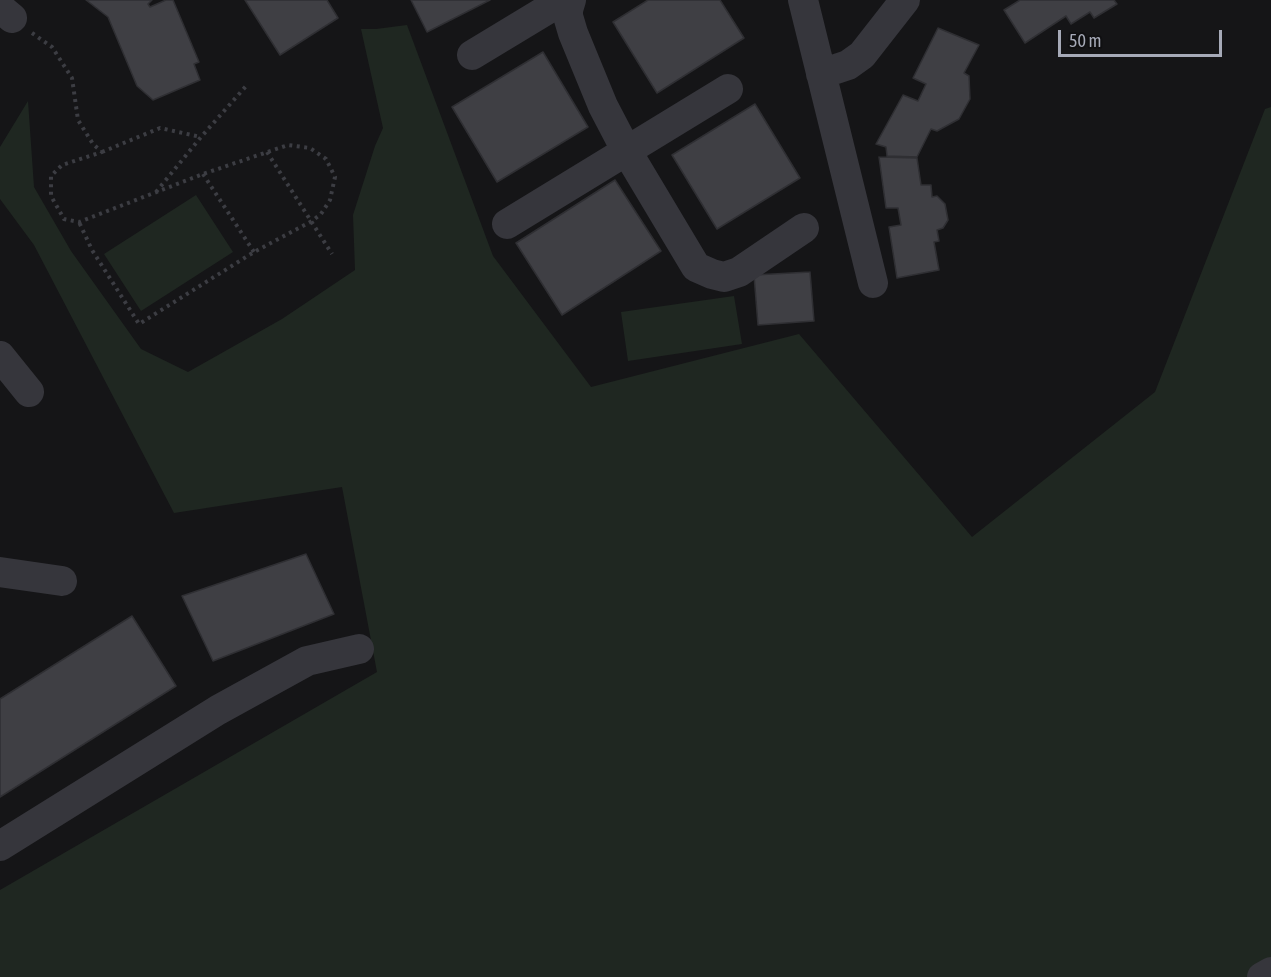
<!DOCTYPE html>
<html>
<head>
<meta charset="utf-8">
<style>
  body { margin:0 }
  #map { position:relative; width:1271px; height:977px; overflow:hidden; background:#151517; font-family:"Asap Condensed",sans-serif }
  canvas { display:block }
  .scale { position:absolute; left:1058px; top:30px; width:164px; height:27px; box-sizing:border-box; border:3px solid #a6aab8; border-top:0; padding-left:8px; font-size:18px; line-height:21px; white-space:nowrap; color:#a6aab8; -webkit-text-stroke:4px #101012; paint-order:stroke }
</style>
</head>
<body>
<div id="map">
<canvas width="1271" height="977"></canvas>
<div class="scale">50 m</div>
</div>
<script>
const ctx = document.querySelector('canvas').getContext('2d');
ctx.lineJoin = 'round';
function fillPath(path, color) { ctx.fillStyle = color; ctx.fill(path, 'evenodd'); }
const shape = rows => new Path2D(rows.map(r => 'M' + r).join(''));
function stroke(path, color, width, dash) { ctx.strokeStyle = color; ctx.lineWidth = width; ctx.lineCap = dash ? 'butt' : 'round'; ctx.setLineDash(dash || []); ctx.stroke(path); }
fillPath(shape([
  [407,25,493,256,591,387,799,334,972,537,1155,392,1265,109,1271,107,1271,977,0,977,0,890,377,672,342,487,174,513,34,245,0,199,0,147,28,101,34,187,71,251,141,349,188,372,282,319,355,270,353,215,375,146,383,128,361,29,376,29],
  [196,195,233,252,141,311,104,254],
  [734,296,742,344,628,361,621,312]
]), '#1f2721');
const building = shape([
  [86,0,152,0,148,4,150,7,166,0,173,0,199,62,194,64,200,80,153,100,137,86,108,17,86,0],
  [245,0,327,0,338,18,280,55,245,0],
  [411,0,490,0,427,32,411,0],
  [648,0,720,0,744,38,657,93,613,22,648,0],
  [1020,0,1114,0,1117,4,1094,18,1090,12,1071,24,1066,16,1025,43,1004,10,1020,0],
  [938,28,979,45,964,73,969,76,970,99,959,119,937,131,931,129,917,157,887,156,886,147,876,144,903,95,918,101,926,84,913,78,938,28],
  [543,52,588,127,497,182,452,107,543,52],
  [755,104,800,178,717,229,672,155,755,104],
  [879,157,917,158,921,185,931,185,932,197,937,196,945,204,948,220,943,228,937,230,939,241,934,242,939,270,897,278,889,227,901,225,898,208,886,208,879,157],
  [615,180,661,251,562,315,516,243,615,180],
  [810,272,814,321,758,325,754,275,810,272],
  [306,554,334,614,213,661,182,596,306,554],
  [132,616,176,686,0,797,0,699,132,616]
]);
fillPath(building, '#3f3f44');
stroke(building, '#2f2f33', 1.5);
stroke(shape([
  [32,33,52,47,72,78,78,120,93,144,102,152,62,165,51,176,51,196,64,219,79,222,203,174,288,145,310,148,326,159,335,177,330,200,321,214,312,221,254,252,139,324,92,250,79,222],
  [102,152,160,128,201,137],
  [267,152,332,254],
  [203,174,254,252],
  [156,192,201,137,247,85]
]), '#3c3d43', 4, [3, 4.5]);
stroke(shape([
  [571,0,568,10,568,16,573,33,603,106,626,150,696,267,712,274,724,277,739,272,804,228],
  [803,0,873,283],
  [0,8,12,18],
  [472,55,563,0],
  [821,74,848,65,862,55,905,0],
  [507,224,728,89],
  [0,356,29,392],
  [0,572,62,581],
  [0,846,218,710,307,661,359,649],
  [1262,977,1271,972]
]), '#36363c', 30);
</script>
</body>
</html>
